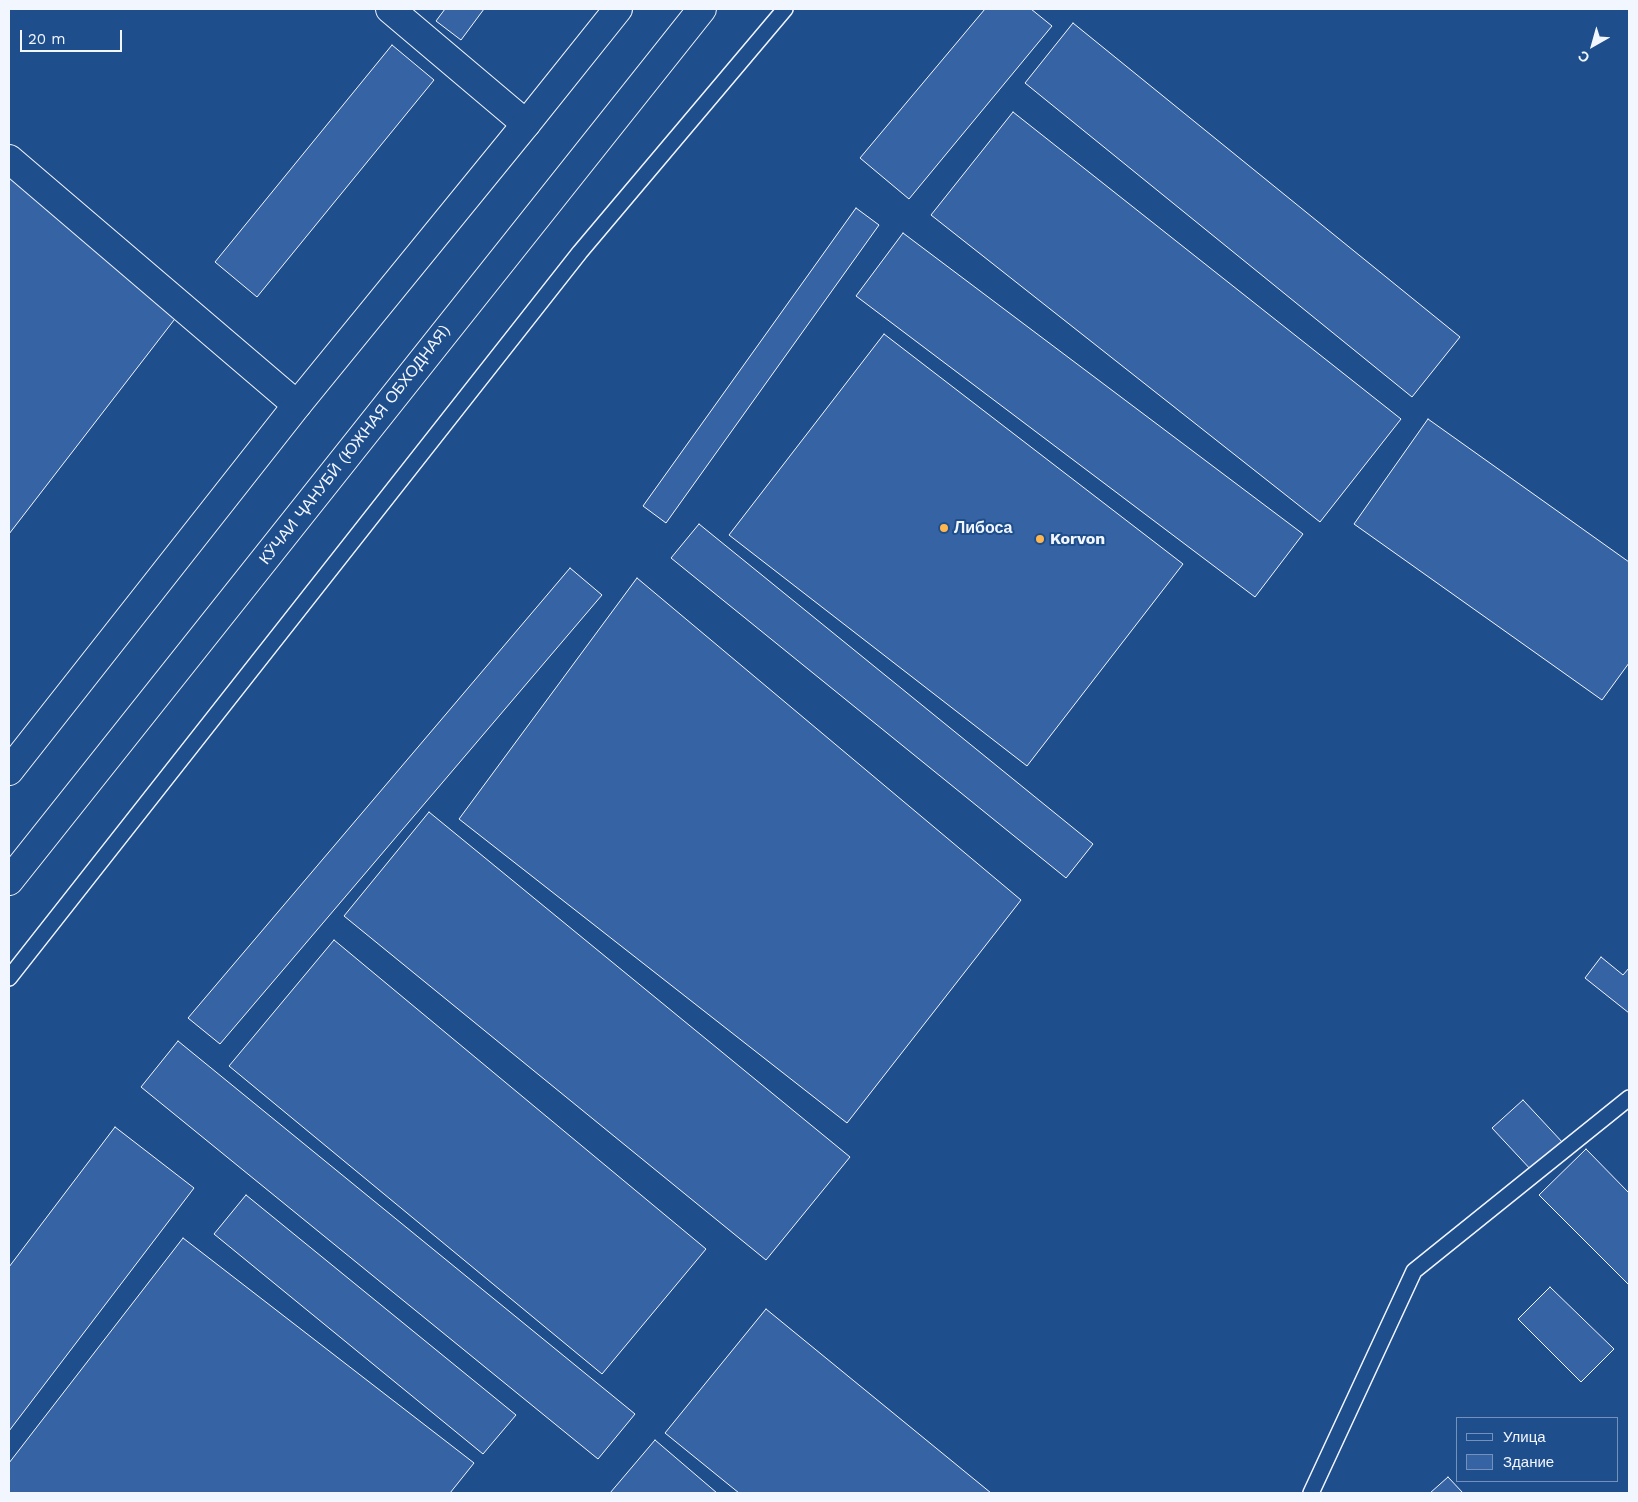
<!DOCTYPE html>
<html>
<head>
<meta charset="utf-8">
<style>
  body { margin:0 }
  #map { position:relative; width:1638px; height:1502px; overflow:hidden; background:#1f4e8c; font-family:"Work Sans",sans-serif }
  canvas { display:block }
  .frame { position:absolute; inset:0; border:10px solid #f2f6ff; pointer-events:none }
  .legend { position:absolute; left:1456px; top:1417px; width:162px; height:65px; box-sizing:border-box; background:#1f4e8c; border:1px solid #7391ba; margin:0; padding:6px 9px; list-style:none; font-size:15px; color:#f2f6ff }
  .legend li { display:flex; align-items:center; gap:10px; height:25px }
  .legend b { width:25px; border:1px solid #7391ba }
  .north { position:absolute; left:1568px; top:20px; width:50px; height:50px; -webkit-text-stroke:4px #1f4e8c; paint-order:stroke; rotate:218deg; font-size:14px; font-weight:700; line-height:20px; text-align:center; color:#f2f6ff }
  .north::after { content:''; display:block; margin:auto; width:18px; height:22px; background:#f2f6ff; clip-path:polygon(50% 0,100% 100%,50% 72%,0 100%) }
  .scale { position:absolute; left:20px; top:30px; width:102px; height:22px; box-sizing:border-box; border:2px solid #f2f6ff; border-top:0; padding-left:6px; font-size:15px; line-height:18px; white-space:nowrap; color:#f2f6ff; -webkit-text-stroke:4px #1f4e8c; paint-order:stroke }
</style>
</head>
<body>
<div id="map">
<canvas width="1638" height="1502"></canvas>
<div class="frame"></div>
<ul class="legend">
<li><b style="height:6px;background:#1f4e8c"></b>Улица</li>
<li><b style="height:14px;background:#3563a3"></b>Здание</li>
</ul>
<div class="north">С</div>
<div class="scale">20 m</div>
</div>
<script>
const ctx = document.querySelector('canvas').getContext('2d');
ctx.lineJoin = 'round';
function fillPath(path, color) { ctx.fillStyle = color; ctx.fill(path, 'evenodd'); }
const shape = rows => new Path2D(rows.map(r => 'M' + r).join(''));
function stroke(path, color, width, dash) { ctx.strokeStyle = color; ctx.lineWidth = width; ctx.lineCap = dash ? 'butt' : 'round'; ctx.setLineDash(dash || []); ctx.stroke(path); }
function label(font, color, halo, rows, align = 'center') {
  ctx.font = font + ' "Work Sans",sans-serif'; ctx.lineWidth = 4; ctx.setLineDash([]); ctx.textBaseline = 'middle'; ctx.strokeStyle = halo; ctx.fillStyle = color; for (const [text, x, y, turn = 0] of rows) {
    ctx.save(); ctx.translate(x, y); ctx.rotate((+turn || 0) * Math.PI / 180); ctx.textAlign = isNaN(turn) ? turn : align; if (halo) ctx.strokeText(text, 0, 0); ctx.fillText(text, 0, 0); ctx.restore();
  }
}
const building = shape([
  [445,9,484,9,461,40,436,21,445,9],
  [985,9,1031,9,1052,26,909,199,860,158,985,9],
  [1073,23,1460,337,1412,397,1025,83,1073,23],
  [392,45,434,80,257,297,215,262,392,45],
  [1013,112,1401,419,1320,522,931,215,1013,112],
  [9,177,181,311,9,534,9,177],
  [856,208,879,225,666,523,643,506,856,208],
  [903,233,1303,534,1255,597,856,296,903,233],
  [884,334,1183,564,1027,766,729,535,884,334],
  [1428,419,1629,562,1629,663,1602,700,1354,524,1428,419],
  [699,524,1093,844,1066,878,671,558,699,524],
  [570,568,602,595,220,1044,188,1018,570,568],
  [637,578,1021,900,847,1123,459,819,637,578],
  [429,812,850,1157,766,1260,344,916,429,812],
  [334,940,706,1249,602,1374,229,1066,334,940],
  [1601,957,1623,975,1629,968,1629,1013,1585,978,1601,957],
  [178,1041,635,1414,598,1459,141,1087,178,1041],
  [1523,1100,1564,1144,1533,1172,1492,1128,1523,1100],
  [115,1127,194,1188,9,1431,9,1267,115,1127],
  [1586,1149,1629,1193,1629,1285,1539,1195,1586,1149],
  [246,1195,516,1415,483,1454,214,1234,246,1195],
  [183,1238,474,1463,450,1493,9,1493,9,1463,183,1238],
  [1550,1287,1614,1349,1581,1382,1518,1319,1550,1287],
  [766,1309,991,1493,739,1493,665,1433,766,1309],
  [655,1440,717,1493,610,1493,655,1440],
  [1448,1477,1463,1493,1430,1493,1448,1477]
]);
fillPath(building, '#3563a3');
stroke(building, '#f2f6ff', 1);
const lane = shape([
  [9,978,580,252,785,9],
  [1311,1493,1414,1271,1629,1098]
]);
const street = shape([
  [390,9,526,124],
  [9,159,297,405]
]);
const secondary = shape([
  [9,771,297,405,526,124,618,9],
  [9,881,702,9]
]);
stroke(lane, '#f2f6ff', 18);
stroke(street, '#f2f6ff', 30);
stroke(secondary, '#f2f6ff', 30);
stroke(lane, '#1f4e8c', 15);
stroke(street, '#1f4e8c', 28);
stroke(secondary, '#1f4e8c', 28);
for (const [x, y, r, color] of [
  [944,528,5,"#ffb74d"],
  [1040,539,5,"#ffb74d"]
]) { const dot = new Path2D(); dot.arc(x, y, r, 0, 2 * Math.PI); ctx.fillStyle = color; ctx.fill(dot); stroke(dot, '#1f4e8c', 2); }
label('16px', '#f2f6ff', '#1f4e8c', [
  ["КӮЧАИ ҶАНУБӢ (ЮЖНАЯ ОБХОДНАЯ)",355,445,-52]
]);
label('bold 16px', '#f2f6ff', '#1f4e8c', [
  ["Либоса",954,528],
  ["Korvon",1050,539]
], 'left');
</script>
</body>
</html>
